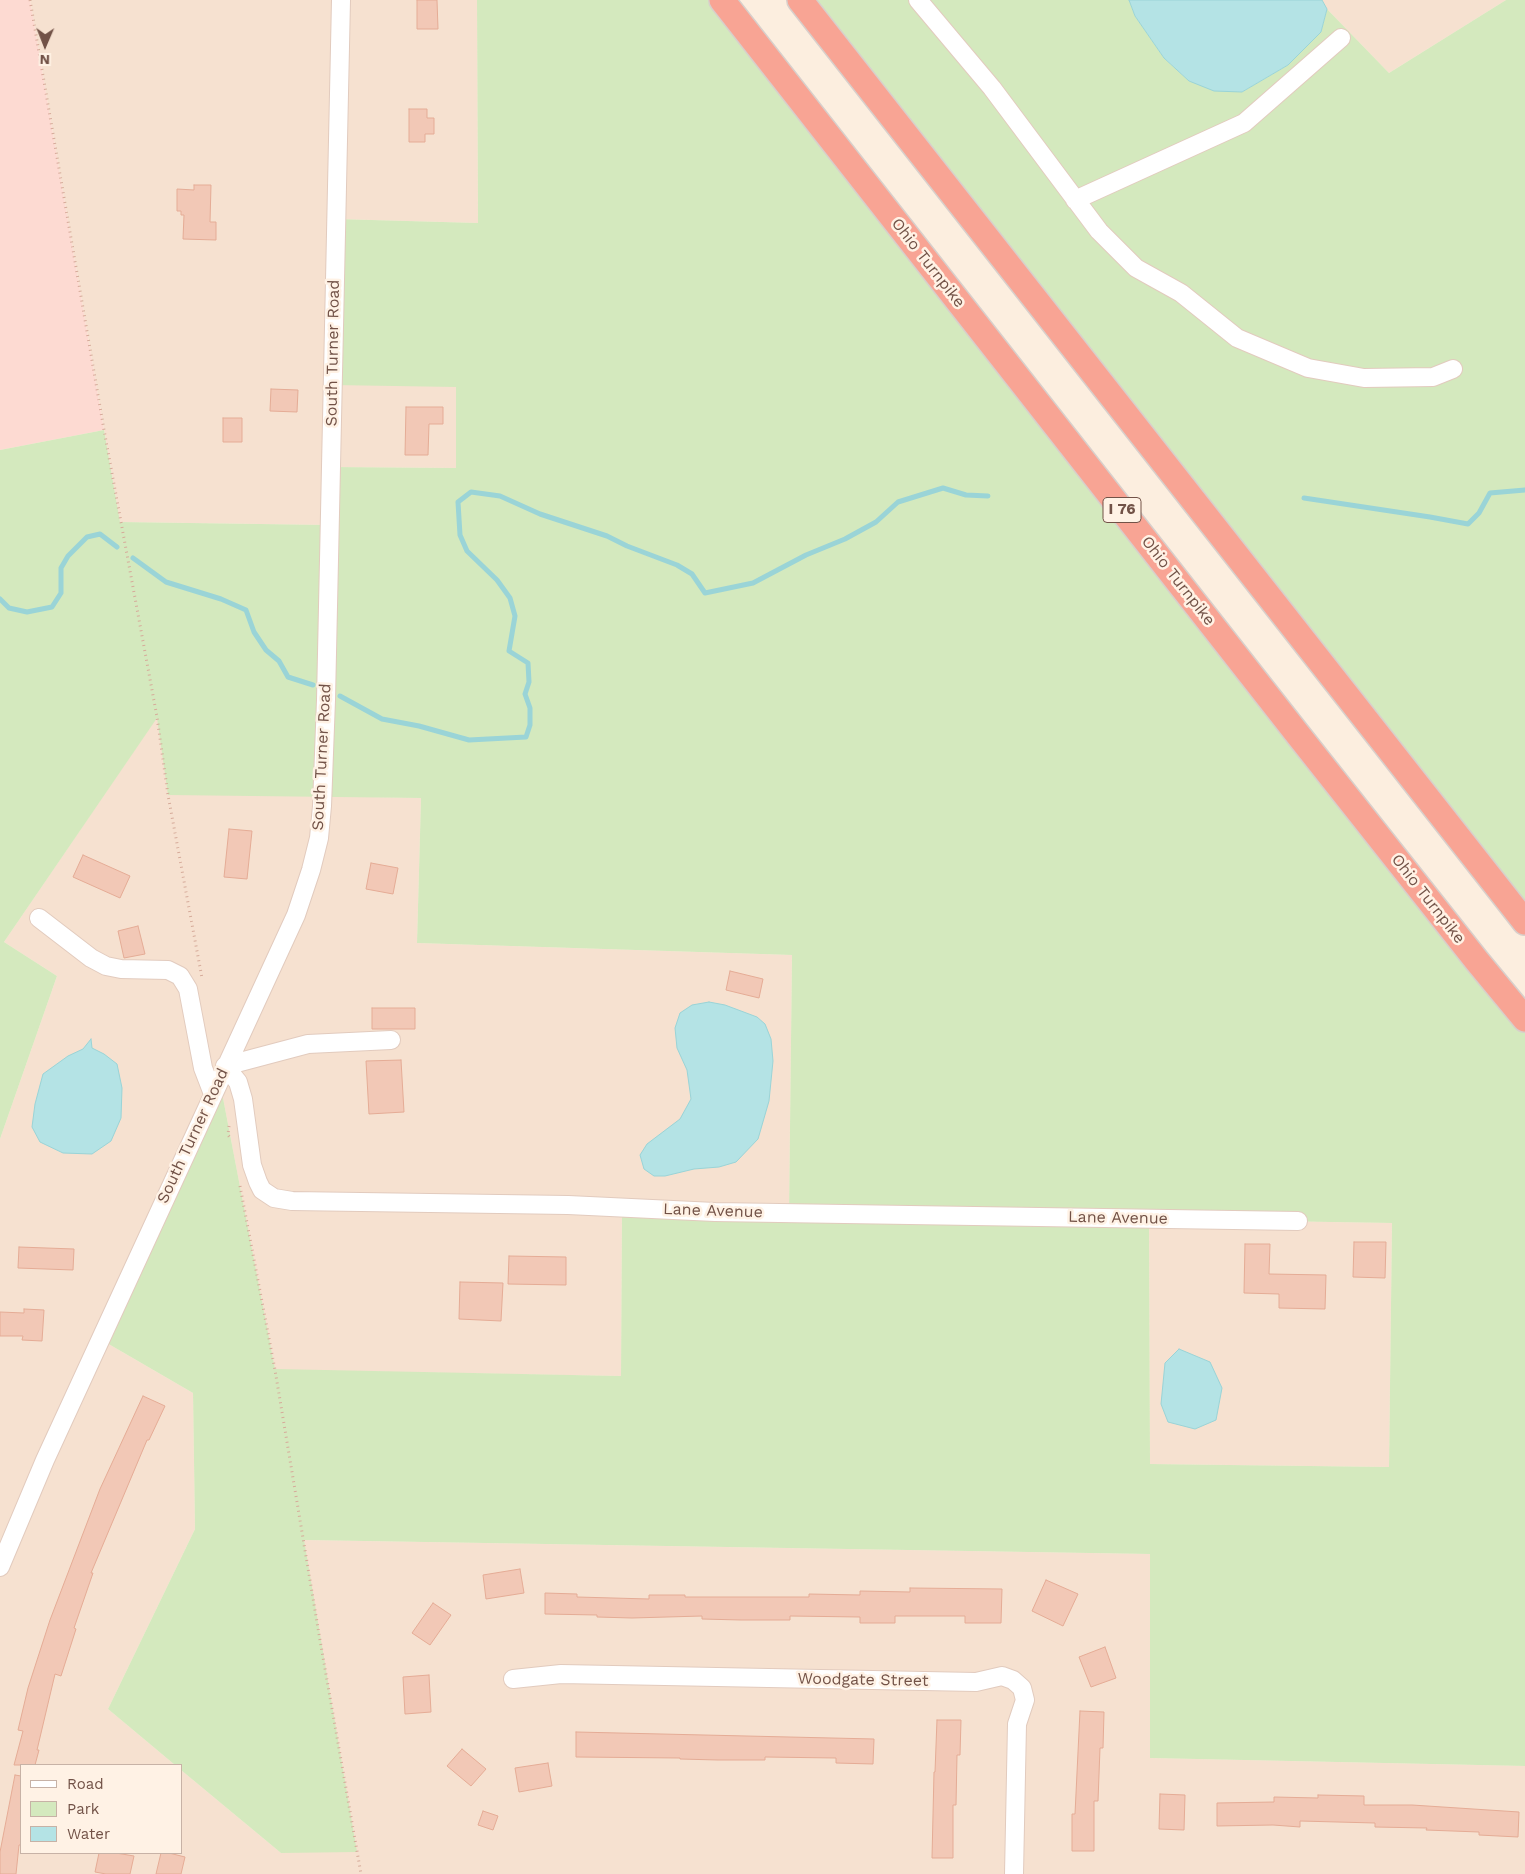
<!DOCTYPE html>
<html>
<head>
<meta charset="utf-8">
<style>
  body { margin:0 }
  #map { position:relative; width:1525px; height:1874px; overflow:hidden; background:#fceedf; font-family:"Work Sans",sans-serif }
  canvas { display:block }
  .legend { position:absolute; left:20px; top:1764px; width:162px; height:90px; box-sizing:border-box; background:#fff2e5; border:1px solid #c7b2a6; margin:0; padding:6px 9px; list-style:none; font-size:15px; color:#725247 }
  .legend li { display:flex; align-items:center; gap:10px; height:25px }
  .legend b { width:25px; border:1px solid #c7b2a6 }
  .north { position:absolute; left:20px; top:20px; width:50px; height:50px; -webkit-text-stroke:4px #fff2e5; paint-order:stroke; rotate:181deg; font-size:14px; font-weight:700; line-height:20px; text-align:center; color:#725247 }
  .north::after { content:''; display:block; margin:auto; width:18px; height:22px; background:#725247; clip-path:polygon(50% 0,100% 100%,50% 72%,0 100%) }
</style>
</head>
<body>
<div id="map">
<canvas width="1525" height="1874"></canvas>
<ul class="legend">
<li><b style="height:6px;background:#fff"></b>Road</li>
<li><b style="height:14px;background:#d4e9be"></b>Park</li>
<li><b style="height:14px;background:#b4e3e5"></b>Water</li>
</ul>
<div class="north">N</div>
</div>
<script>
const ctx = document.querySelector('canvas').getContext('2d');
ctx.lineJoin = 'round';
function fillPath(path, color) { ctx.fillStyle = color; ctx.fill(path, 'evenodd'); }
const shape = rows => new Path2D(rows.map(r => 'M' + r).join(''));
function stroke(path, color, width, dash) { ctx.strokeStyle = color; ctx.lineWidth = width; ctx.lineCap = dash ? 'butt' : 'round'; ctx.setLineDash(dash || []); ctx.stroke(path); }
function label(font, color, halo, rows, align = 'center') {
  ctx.font = font + ' "Work Sans",sans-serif'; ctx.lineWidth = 5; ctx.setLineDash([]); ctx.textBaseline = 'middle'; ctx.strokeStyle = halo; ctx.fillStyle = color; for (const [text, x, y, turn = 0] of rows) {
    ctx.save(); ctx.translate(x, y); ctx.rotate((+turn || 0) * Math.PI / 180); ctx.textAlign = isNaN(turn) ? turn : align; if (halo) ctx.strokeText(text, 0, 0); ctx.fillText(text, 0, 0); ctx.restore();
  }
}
fillPath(shape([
  [30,0,477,0,478,223,336,219,456,387,456,468,331,467,329,525,120,522],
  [1322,0,1506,0,1389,73,1327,9],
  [157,717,323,796,421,798,417,943,792,955,789,1213,622,1208,621,1376,275,1370,223,1098,225,1068,100,1339,193,1393,195,1529,108,1709,175,1765,21,1765,21,1853,181,1853,181,1770,281,1853,320,1640,303,1540,1150,1554,1150,1758,1525,1766,1525,1874,0,1874,0,1139,57,976,4,942],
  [1149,1219,1392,1223,1389,1467,1150,1464]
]), '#f6e1d0');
fillPath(shape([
  [0,0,30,0,104,430,0,450]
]), '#fddad2');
fillPath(shape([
  [477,0,722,0,1525,1019,1525,1766,1150,1758,1150,1554,304,1540,357,1852,281,1853,181,1770,181,1765,175,1765,108,1709,195,1529,193,1393,100,1339,225,1066,223,1098,275,1369,621,1376,622,1208,789,1213,792,955,417,943,421,798,168,795,157,718,4,942,57,976,0,1139,0,450,104,430,120,522,329,525,331,467,456,468,456,387,332,385,336,219,478,223],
  [1149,1219,1392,1223,1389,1467,1150,1464],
  [800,0,1129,0,1135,16,1164,58,1189,81,1242,92,1288,65,1321,32,1327,9,1389,73,1506,0,1525,0,1525,922]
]), '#d4e9be');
const water = shape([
  [1129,0,1322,0,1327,9,1321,32,1288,65,1242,92,1214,91,1189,81,1164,58,1135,16,1129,0],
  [709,1002,725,1005,757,1017,765,1024,771,1039,773,1061,769,1101,758,1139,736,1162,719,1167,694,1169,665,1176,654,1176,644,1169,640,1155,647,1144,680,1119,691,1099,687,1070,677,1048,675,1028,680,1013,692,1005,709,1002],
  [91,1039,92,1048,104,1054,117,1064,122,1088,121,1118,111,1141,92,1154,63,1153,40,1142,32,1127,35,1104,43,1074,68,1056,83,1049,91,1039],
  [1179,1349,1210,1362,1222,1388,1216,1420,1195,1429,1168,1422,1161,1404,1165,1363,1179,1349]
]);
fillPath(water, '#b4e3e5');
stroke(water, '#9ad4d7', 1);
stroke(shape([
  [1304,498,1430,517,1468,524,1479,513,1490,493,1525,490],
  [133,558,166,582,221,599,246,610,254,632,266,650,279,661,288,677,313,685],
  [0,599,9,608,27,612,52,607,61,593,61,568,68,556,87,537,100,534,117,547],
  [340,696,382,719,419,726,469,740,526,737,530,725,530,708,525,694,529,682,528,663,509,651,515,616,510,598,497,580,467,551,460,535,458,502,471,492,500,496,540,514,607,536,627,546,677,565,692,574,705,593,753,583,806,555,845,539,876,522,898,502,943,488,966,495,988,496]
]), '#9ad4d7', 5);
const building = shape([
  [417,0,437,0,438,29,417,29,417,0],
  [409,109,427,109,427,118,434,118,434,134,425,134,425,142,409,142,409,109],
  [194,185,211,185,210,222,216,222,216,240,183,239,184,215,181,215,181,211,177,211,177,189,194,190,194,185],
  [271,389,298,390,297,412,270,411,271,389],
  [406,407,443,407,443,424,429,424,428,455,405,455,406,407],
  [223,418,242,418,242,442,223,442,223,418],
  [229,829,252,831,247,879,224,877,229,829],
  [83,855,130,876,120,898,73,877,83,855],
  [371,863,398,868,393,894,366,889,371,863],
  [138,926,145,954,124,958,118,931,138,926],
  [730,971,763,979,759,998,726,990,730,971],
  [372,1008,415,1008,415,1029,372,1029,372,1008],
  [401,1060,404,1112,369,1114,366,1061,401,1060],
  [1354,1242,1386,1242,1385,1278,1353,1277,1354,1242],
  [1245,1244,1270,1244,1269,1274,1326,1275,1325,1309,1279,1308,1279,1294,1244,1293,1245,1244],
  [19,1247,74,1249,73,1270,18,1268,19,1247],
  [509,1256,566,1257,566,1285,508,1284,509,1256],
  [460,1282,503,1283,501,1321,459,1319,460,1282],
  [24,1309,44,1310,42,1341,22,1340,23,1336,0,1336,0,1312,24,1313,24,1309],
  [143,1396,165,1406,149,1440,147,1440,91,1573,93,1573,74,1628,76,1629,61,1676,55,1674,37,1750,39,1750,35,1765,14,1765,23,1731,18,1730,28,1688,50,1620,100,1489,143,1396],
  [520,1569,524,1593,486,1599,483,1575,520,1569],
  [1046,1580,1078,1594,1063,1626,1032,1611,1046,1580],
  [910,1588,1002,1589,1001,1623,965,1623,965,1616,895,1616,895,1623,860,1623,860,1617,790,1616,790,1620,741,1620,702,1619,702,1616,632,1618,597,1617,597,1615,545,1614,545,1593,577,1594,577,1597,649,1599,649,1595,685,1595,685,1597,809,1597,809,1594,860,1595,860,1591,910,1592,910,1588],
  [433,1603,451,1615,430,1645,412,1633,433,1603],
  [1105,1647,1116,1678,1091,1687,1079,1657,1105,1647],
  [429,1675,431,1712,405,1714,403,1677,429,1675],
  [1080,1711,1104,1712,1103,1748,1100,1748,1098,1801,1094,1801,1094,1851,1072,1851,1072,1814,1075,1814,1080,1711],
  [937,1720,961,1720,960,1755,957,1755,956,1805,953,1805,953,1858,932,1858,934,1772,935,1772,937,1720],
  [576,1732,874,1739,873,1764,836,1763,836,1758,765,1757,765,1760,718,1760,680,1759,680,1758,576,1757,576,1732],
  [462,1749,486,1769,471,1786,447,1766,462,1749],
  [548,1763,552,1786,519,1792,515,1768,548,1763],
  [15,1775,21,1776,21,1845,19,1845,16,1874,0,1874,0,1852,15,1775],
  [1160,1794,1185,1795,1184,1830,1159,1829,1160,1794],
  [1318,1795,1364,1796,1364,1805,1412,1805,1519,1812,1518,1837,1479,1835,1479,1832,1426,1830,1427,1828,1375,1827,1375,1823,1300,1821,1300,1827,1273,1825,1217,1826,1217,1803,1274,1802,1274,1797,1318,1798,1318,1795],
  [483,1811,498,1816,493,1830,478,1825,483,1811],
  [99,1853,116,1853,134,1856,130,1874,106,1874,95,1872,99,1853],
  [161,1853,169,1853,185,1857,181,1874,156,1874,161,1853]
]);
fillPath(building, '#f2c8b6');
stroke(building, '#e5ac96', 1);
const minor = shape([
  [918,0,992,88,1099,231,1136,268,1181,293,1237,338,1308,368,1364,378,1433,377,1453,369],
  [1075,200,1244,123,1341,38],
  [39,918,91,958,106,966,121,969,168,970,180,976,188,989,203,1068,213,1094],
  [391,1040,308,1044,225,1066,238,1082,243,1099,252,1165,258,1182,262,1190,274,1198,292,1201,568,1205,715,1212,1298,1221],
  [0,1567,45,1460,296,915,311,870,319,838,322,806,326,700,341,0],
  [513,1679,561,1674,976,1682,1002,1676,1013,1680,1022,1688,1025,1700,1017,1724,1014,1874]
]);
const highway = shape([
  [722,0,1299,736,1477,961,1525,1019],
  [800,0,1525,922]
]);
stroke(minor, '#e2cbbe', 20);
stroke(highway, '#d8cfcb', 28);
stroke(shape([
  [30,0,104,430,157,717,168,795,202,978],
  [229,1126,228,1135,231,1139],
  [240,1186,275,1370,320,1640,361,1874]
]), '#d6ab9a', 3, [1, 4]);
stroke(minor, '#fff', 18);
stroke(highway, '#f8a494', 25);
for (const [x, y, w] of [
  [1122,510,38]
]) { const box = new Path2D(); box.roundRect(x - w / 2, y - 12.5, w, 25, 4); ctx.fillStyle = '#fff2e5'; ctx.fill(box); stroke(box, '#725247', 1); }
label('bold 15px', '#725247', null, [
  ["I 76",1122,510]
]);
label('16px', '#725247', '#fff2e5', [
  ["Ohio Turnpike",928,263,52],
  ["South Turner Road",333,353,-89],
  ["Ohio Turnpike",1178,581,52],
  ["South Turner Road",322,757,-87],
  ["Ohio Turnpike",1428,899,52],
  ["South Turner Road",193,1136,-65],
  ["Lane Avenue",713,1211,2],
  ["Lane Avenue",1118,1218,1],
  ["Woodgate Street",863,1680,1]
]);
</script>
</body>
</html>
